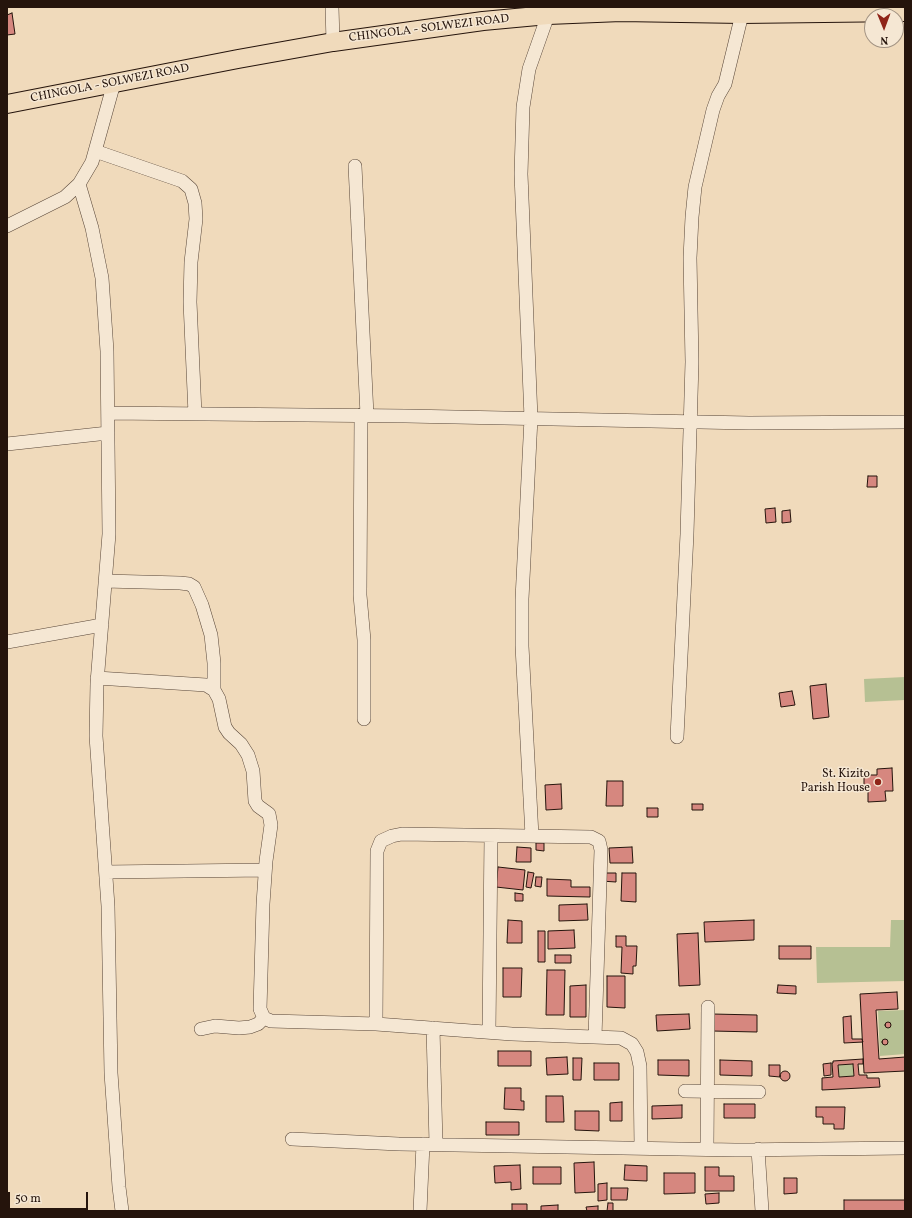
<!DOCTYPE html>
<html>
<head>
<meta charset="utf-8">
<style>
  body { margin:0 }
  #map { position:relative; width:912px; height:1218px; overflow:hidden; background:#f0dabb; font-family:Vollkorn,serif }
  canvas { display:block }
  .frame { position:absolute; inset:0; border:8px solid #25140c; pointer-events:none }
  .north { position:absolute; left:864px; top:8px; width:40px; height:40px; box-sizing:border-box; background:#f5e7d3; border:1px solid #a29383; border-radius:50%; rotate:179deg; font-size:11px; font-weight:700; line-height:16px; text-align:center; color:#25140c }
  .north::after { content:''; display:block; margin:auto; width:14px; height:18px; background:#8f2418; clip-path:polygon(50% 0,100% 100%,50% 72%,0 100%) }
  .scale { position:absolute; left:8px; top:1192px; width:80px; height:18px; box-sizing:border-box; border:2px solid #25140c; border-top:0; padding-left:5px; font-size:12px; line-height:14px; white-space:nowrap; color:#25140c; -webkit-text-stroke:3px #f5e7d3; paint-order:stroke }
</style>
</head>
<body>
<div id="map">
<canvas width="912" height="1218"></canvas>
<div class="frame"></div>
<div class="north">N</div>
<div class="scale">50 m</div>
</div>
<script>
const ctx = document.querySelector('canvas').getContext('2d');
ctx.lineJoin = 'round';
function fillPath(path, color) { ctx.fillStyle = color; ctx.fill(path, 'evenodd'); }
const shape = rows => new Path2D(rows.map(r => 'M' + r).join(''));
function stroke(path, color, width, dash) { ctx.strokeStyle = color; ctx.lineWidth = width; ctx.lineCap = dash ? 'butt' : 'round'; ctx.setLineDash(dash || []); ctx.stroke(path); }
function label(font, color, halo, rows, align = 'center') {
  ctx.font = font + ' Vollkorn,serif'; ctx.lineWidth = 3; ctx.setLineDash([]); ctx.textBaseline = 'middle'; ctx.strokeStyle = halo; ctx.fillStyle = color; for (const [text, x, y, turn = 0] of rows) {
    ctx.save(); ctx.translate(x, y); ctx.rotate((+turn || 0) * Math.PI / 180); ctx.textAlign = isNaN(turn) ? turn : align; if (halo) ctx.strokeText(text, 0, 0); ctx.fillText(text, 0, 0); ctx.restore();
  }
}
fillPath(shape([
  [905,677,905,700,865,702,864,679],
  [891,920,905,920,905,981,817,983,816,947,890,947],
  [905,1010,905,1054,880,1056,878,1011],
  [853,1064,854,1076,839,1077,838,1065]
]), '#b6c093');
const building = shape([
  [12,13,15,34,7,35,7,15,12,13],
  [868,476,877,476,877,487,867,487,868,476],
  [775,508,776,522,766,523,765,509,775,508],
  [790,510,791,522,782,523,782,511,790,510],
  [826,684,829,717,813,719,810,686,826,684],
  [792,691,795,705,781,707,779,693,792,691],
  [892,768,893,791,885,791,886,801,868,802,868,789,864,789,864,775,877,775,877,769,892,768],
  [607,781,623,781,623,806,606,806,607,781],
  [561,784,562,809,546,810,545,785,561,784],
  [692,804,703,804,703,810,692,810,692,804],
  [647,808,658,808,658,817,647,817,647,808],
  [536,843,544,843,544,851,536,850,536,843],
  [517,847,531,848,531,862,516,862,517,847],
  [632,847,633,863,610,863,609,848,632,847],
  [498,867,525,870,523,890,496,887,498,867],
  [528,872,534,873,531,888,526,887,528,872],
  [602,873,616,873,616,882,601,881,602,873],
  [622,873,636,873,636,902,621,901,622,873],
  [536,877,542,877,541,887,535,886,536,877],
  [547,879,571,880,571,887,590,887,590,897,547,896,547,879],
  [515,893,523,894,523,901,515,901,515,893],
  [587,904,588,920,559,921,559,905,587,904],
  [508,920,522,921,522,943,507,943,508,920],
  [754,920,754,940,705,942,704,922,754,920],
  [574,930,575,948,548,949,548,931,574,930],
  [538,931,545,931,545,962,538,962,538,931],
  [698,933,700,985,679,986,677,934,698,933],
  [616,936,626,936,626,946,637,946,636,966,633,966,633,974,621,973,622,947,616,947,616,936],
  [779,946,811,946,811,959,779,959,779,946],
  [555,955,571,955,571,963,555,963,555,955],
  [503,968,522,968,521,997,503,997,503,968],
  [547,970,565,970,564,1015,546,1015,547,970],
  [607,976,625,976,625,1008,607,1007,607,976],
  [586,985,586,1017,570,1017,570,986,586,985],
  [778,985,796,986,796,994,777,993,778,985],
  [897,992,898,1009,876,1010,879,1059,905,1057,905,1071,864,1073,860,994,897,992],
  [689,1014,690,1029,657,1031,656,1015,689,1014],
  [712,1014,757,1015,757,1032,712,1031,712,1014],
  [851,1016,852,1039,862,1039,863,1042,844,1043,843,1017,851,1016],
  '885 1025a3 3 0 1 1 6 0a3 3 0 1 1-6 0Z',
  '882 1042a3 3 0 1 1 6 0a3 3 0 1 1-6 0Z',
  [498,1051,531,1051,531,1066,498,1066,498,1051],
  [567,1057,568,1074,547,1075,546,1058,567,1057],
  [573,1058,582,1058,581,1080,573,1080,573,1058],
  [863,1059,863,1064,858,1064,859,1075,867,1075,867,1078,879,1078,880,1087,822,1090,822,1078,833,1077,832,1063,833,1063,833,1061,863,1059],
  [853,1064,854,1076,839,1077,838,1065,853,1064],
  [658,1060,689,1060,689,1076,658,1075,658,1060],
  [720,1060,752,1061,752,1076,720,1075,720,1060],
  [594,1063,619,1063,619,1080,594,1080,594,1063],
  [831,1063,831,1075,824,1076,823,1064,831,1063],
  [769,1065,780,1065,780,1077,769,1076,769,1065],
  '780 1076a5 5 0 1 1 10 0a5 5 0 1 1-10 0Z',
  [505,1088,521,1088,521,1101,524,1101,524,1110,504,1109,505,1088],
  [546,1096,563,1096,564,1122,546,1122,546,1096],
  [622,1102,622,1121,610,1121,610,1103,622,1102],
  [724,1104,755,1104,755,1118,724,1118,724,1104],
  [682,1105,682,1118,652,1119,652,1106,682,1105],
  [816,1107,845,1107,844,1129,834,1129,834,1124,823,1124,823,1117,816,1117,816,1107],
  [575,1111,599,1111,599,1131,575,1130,575,1111],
  [486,1122,519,1122,519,1135,486,1135,486,1122],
  [594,1162,595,1192,575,1193,574,1163,594,1162],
  [520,1165,521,1189,511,1190,511,1182,495,1183,494,1166,520,1165],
  [625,1165,647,1166,647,1181,624,1180,625,1165],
  [533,1167,561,1167,561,1184,533,1184,533,1167],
  [705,1167,719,1167,719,1176,734,1176,734,1191,705,1191,705,1167],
  [664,1173,695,1173,695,1193,664,1194,664,1173],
  [784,1178,797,1178,797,1193,784,1194,784,1178],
  [607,1183,607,1200,598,1201,598,1184,607,1183],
  [611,1188,628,1188,627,1200,611,1200,611,1188],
  [719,1193,719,1203,706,1204,705,1194,719,1193],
  [844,1200,905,1200,905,1211,844,1211,844,1200],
  [608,1203,613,1203,613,1211,607,1211,608,1203],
  [512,1204,527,1204,527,1211,512,1211,512,1204],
  [558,1205,558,1211,541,1211,541,1206,558,1205],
  [598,1206,598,1211,587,1211,586,1207,598,1206]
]);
fillPath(building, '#d6877f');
stroke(building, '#25140c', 1);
const minor = shape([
  [332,7,333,42],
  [95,151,182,181,191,189,195,203,196,219,191,262,190,302,195,414],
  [355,166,367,415],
  [79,184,92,228,102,278,107,351,109,534,97,683,96,736,108,906,111,1073,119,1187,122,1211],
  [7,226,65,197,79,184,92,162,114,83],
  [108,413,406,416,749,423,905,422],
  [361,415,360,595,364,640,364,719],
  [7,444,108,433],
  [105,581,180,583,189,584,194,587,202,605,211,635,214,663,214,690],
  [7,642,102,625],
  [97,678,206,685,214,690,219,699,225,727,229,733,241,744,248,755,253,771,255,801,258,806,269,814,271,825,266,861,263,904,260,1009,264,1018,271,1021,376,1024,512,1034,621,1038,632,1044,637,1052,640,1066,641,1148],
  [677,737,687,534,692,362,690,258,692,217,695,187,713,110,718,96,725,84,742,14],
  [532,836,522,646,522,599,531,418,521,174,523,107,529,69,548,15],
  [106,872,265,870],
  [376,1024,377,851,381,841,392,836,402,834,591,837,599,841,601,850,595,1037],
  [433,1028,436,1144],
  [201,1029,215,1026,239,1028,250,1027,258,1024,264,1018],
  [489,1032,491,836],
  [685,1091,759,1092],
  [292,1139,399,1144,735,1150,905,1148],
  [707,1149,708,1007],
  [758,1149,762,1211],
  [420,1211,423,1144]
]);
const highway = shape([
  [7,104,238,59,333,42,483,21,548,15,621,12,742,14,905,12]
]);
stroke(minor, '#584638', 14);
stroke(highway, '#25140c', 20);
stroke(minor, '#f5e7d3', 13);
stroke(highway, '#f0dabb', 18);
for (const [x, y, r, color] of [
  [878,782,4,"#8f2418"]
]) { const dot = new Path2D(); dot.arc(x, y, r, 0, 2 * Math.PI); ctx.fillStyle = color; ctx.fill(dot); stroke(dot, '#f5e7d3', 1.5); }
label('12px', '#25140c', '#f5e7d3', [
  ["CHINGOLA - SOLWEZI ROAD",429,29,-7],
  ["CHINGOLA - SOLWEZI ROAD",110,84,-11]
]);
label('12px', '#25140c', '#f5e7d3', [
  ["St. Kizito",870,775],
  ["Parish House",870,789]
], 'right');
</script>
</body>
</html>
